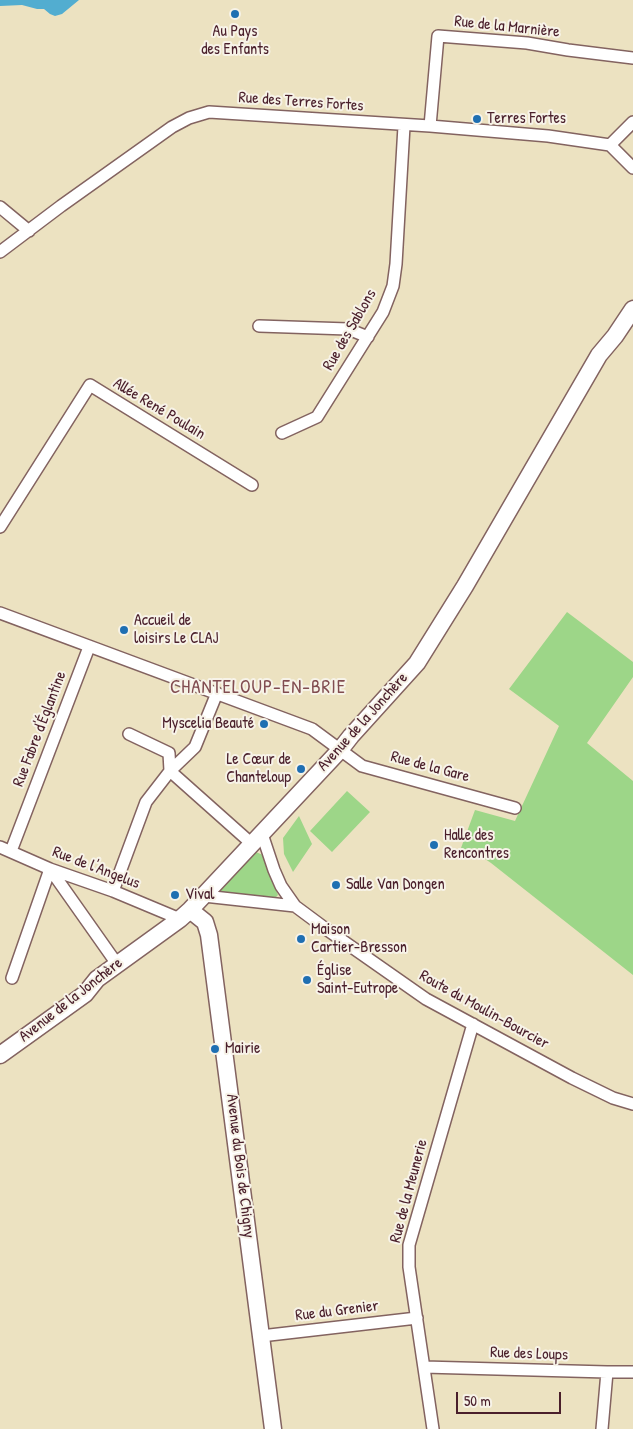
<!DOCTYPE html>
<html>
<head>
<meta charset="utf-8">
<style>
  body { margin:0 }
  #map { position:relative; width:633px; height:1429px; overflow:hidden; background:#ece2c1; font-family:"Patrick Hand",sans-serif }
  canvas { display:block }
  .scale { position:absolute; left:456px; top:1392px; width:105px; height:22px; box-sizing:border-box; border:2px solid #4a1f2b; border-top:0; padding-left:6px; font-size:15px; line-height:18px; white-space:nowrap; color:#4a1f2b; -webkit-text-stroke:4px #f7f3e8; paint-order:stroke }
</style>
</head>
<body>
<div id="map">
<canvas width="633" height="1429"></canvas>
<div class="scale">50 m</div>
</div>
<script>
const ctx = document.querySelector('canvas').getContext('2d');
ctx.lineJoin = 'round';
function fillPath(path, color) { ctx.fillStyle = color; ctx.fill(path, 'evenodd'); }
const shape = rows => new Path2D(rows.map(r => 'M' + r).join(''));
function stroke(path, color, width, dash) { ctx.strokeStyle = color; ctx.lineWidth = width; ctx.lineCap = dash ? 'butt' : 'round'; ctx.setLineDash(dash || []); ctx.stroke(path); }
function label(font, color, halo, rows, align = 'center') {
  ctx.font = font + ' "Patrick Hand",sans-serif'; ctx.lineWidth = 4; ctx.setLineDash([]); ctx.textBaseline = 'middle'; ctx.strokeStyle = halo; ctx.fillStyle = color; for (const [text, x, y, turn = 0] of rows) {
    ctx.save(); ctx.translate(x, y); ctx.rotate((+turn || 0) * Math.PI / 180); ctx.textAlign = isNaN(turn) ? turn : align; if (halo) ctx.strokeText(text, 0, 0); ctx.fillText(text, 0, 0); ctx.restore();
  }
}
fillPath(shape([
  [567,612,633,662,633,677,587,743,633,781,633,975,491,863,479,855,461,848,475,810,515,821,559,726,509,689],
  [347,791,370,812,332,852,310,831],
  [299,816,312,844,293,872,284,854,283,838],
  [256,852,263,855,278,895,275,898,217,894,215,891,246,854]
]), '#9dd688');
fillPath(shape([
  [0,0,79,0,62,14,55,16,50,14,44,9,37,9,22,5,0,6]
]), '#52add0');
const street = shape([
  [430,126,438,36,527,43,568,50,633,58],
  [610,145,633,122],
  [0,207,29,231],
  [0,252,61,206,172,127,189,118,209,112,430,126,548,136,610,145,633,168],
  [259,326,348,329,368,337],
  [282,433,317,417,383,312,393,286,396,264,404,126],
  [0,527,90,385,252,485],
  [0,613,312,729,362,766,515,808],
  [129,734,169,753,170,771,252,844],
  [262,834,274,870,281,886,295,906,326,929,426,999,572,1078,613,1098,633,1104],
  [0,847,50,869,113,891,180,919],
  [11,851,89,647],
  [50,869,117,964],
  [113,891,146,802,170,771,195,747,217,693],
  [204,896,295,906],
  [12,978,50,869],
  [261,1336,417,1318],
  [424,1367,607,1372,633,1372],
  [433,1429,409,1267,409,1245,473,1024],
  [602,1429,607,1372]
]);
const secondary = shape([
  [190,910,205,922,209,935,273,1429],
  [0,1055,85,994,97,979,180,919,190,910,340,750,351,736,417,663,465,586,599,355,615,336,633,309]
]);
stroke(street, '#836360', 14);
stroke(secondary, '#836360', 19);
stroke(street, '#fff', 11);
stroke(secondary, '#fff', 16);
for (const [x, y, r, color] of [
  [235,14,5,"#1f6fb2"],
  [477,119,5,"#1f6fb2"],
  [124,630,5,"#1f6fb2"],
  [264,724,5,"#1f6fb2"],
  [301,769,5,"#1f6fb2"],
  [434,845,5,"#1f6fb2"],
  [336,885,5,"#1f6fb2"],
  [175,895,5,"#1f6fb2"],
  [301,939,5,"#1f6fb2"],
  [307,980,5,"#1f6fb2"],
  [215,1049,5,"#1f6fb2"]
]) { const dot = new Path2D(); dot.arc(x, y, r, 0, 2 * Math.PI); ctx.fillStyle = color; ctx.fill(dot); stroke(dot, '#f7f3e8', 2); }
label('16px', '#4a1f2b', '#f7f3e8', [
  ["Rue de la Marnière",507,27,6],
  ["Rue des Terres Fortes",301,102,4],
  ["Rue des Sablons",350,330,-60],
  ["Allée René Poulain",159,409,31],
  ["Avenue de la Jonchère",363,722,-48],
  ["Rue Fabre d'Églantine",40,729,-69],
  ["Rue de la Gare",430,767,15],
  ["Rue de l'Angelus",96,868,21],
  ["Avenue de la Jonchère",71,1000,-38],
  ["Route du Moulin-Bourcier",484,1010,29],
  ["Avenue du Bois de Chigny",240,1166,83],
  ["Rue de la Meunerie",409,1191,-75],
  ["Rue du Grenier",337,1311,-7],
  ["Rue des Loups",529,1354,2]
]);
label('16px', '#4a1f2b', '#f7f3e8', [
  ["Au Pays",235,32,"center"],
  ["des Enfants",235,50,"center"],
  ["Terres Fortes",487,119],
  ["Accueil de",134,621],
  ["loisirs Le CLAJ",134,639],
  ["Myscelia Beauté",254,724,"right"],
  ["Le Cœur de",291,760,"right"],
  ["Chanteloup",291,778,"right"],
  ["Halle des",444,836],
  ["Rencontres",444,854],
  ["Salle Van Dongen",346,885],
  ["Vival",185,895],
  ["Maison",311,930],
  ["Cartier-Bresson",311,948],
  ["Église",317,971],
  ["Saint-Eutrope",317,989],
  ["Mairie",225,1049]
], 'left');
ctx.letterSpacing = '1px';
label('19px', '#814c50', '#f7f3e8', [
  ["CHANTELOUP-EN-BRIE",258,688]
]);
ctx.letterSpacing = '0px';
</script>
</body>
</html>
